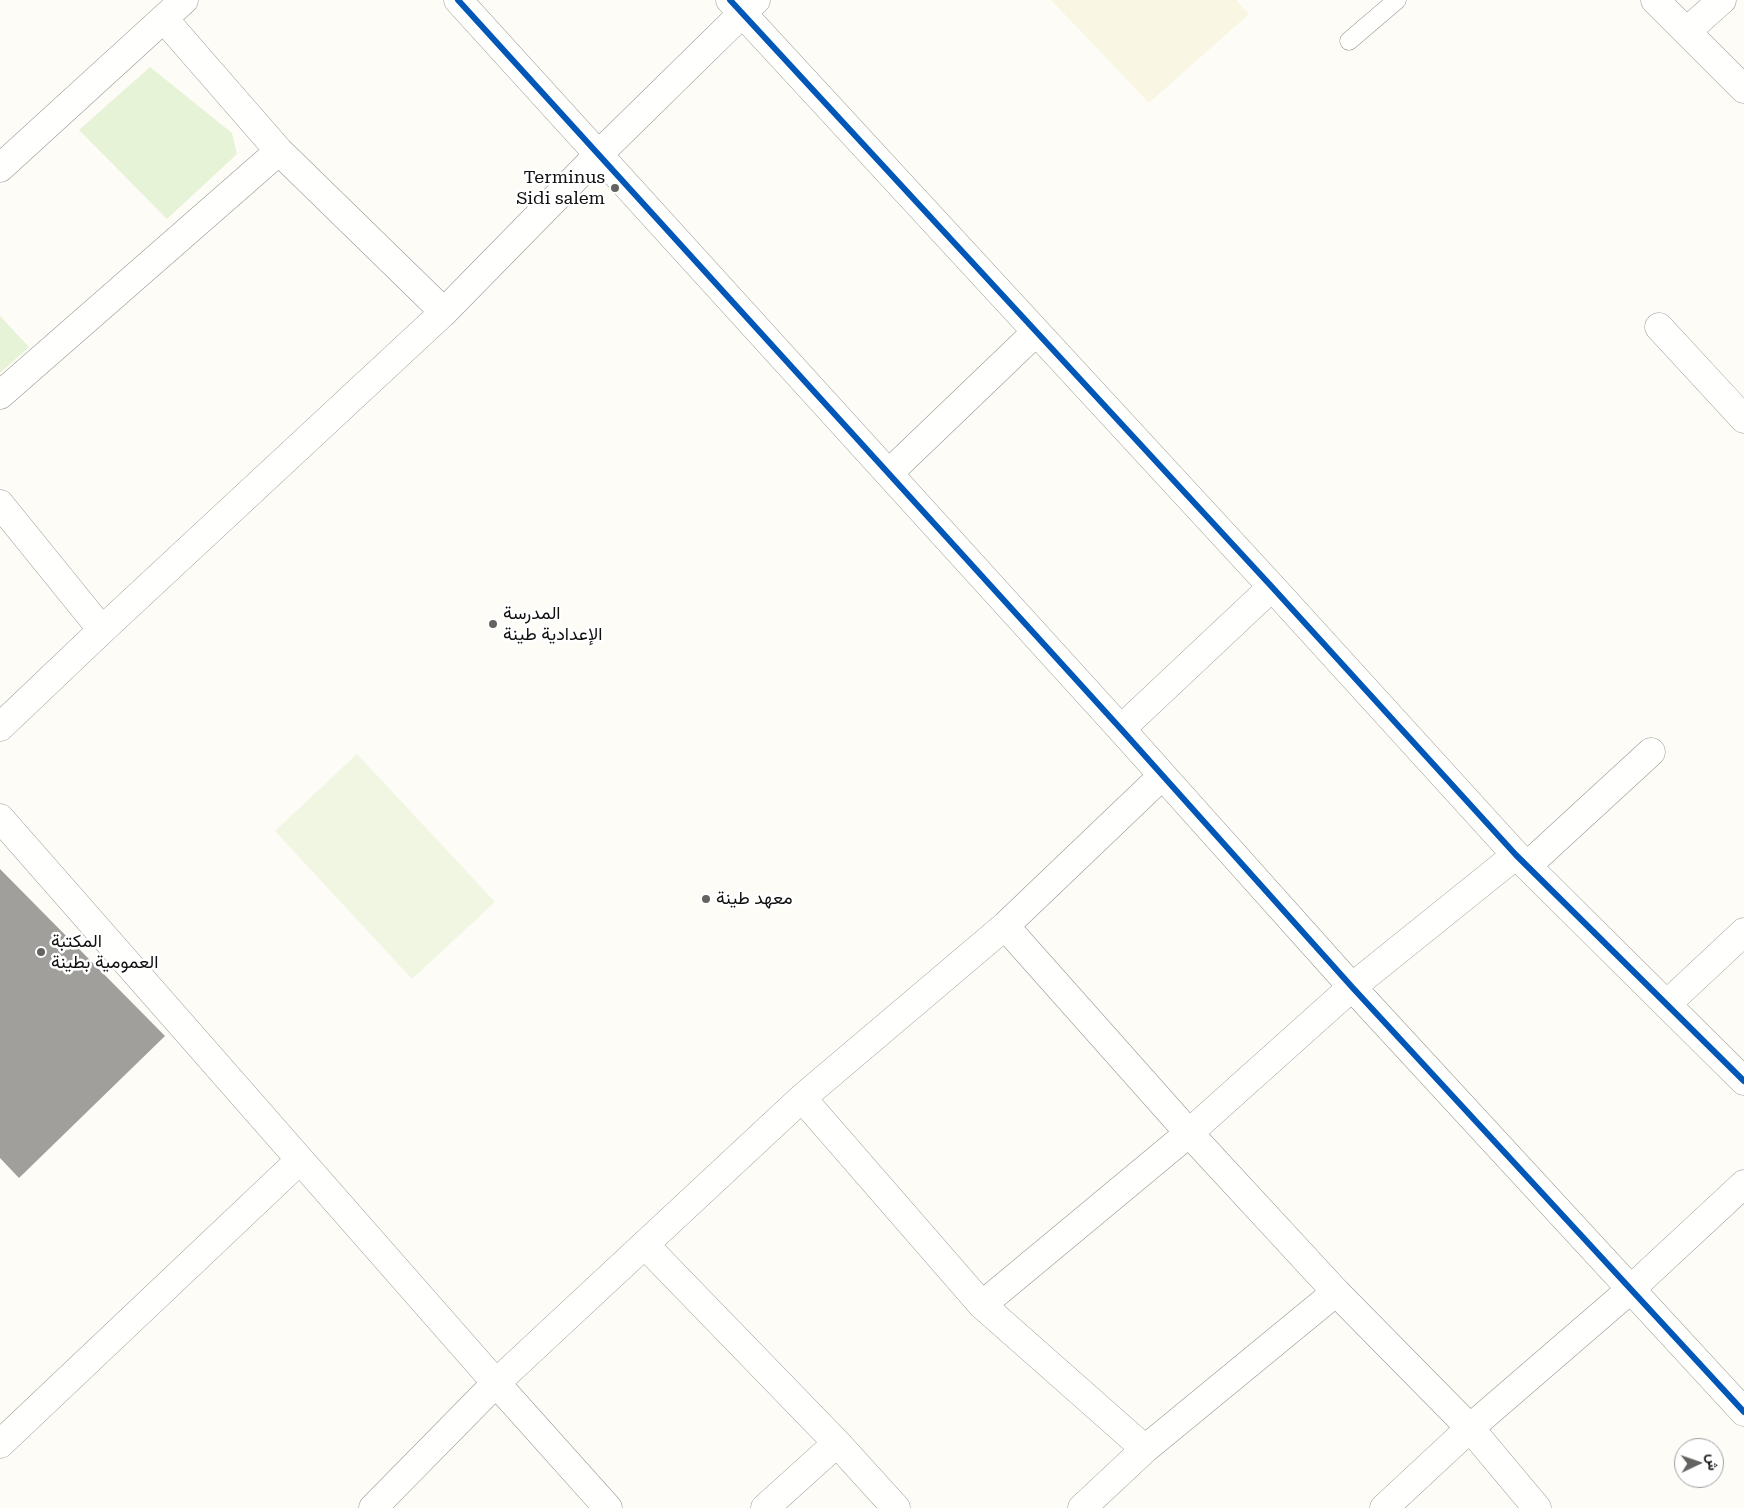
<!DOCTYPE html>
<html>
<head>
<meta charset="utf-8">
<style>
  body { margin:0 }
  #map { position:relative; width:1744px; height:1508px; overflow:hidden; background:#fdfcf7; font-family:"Roboto Serif",Vazirmatn,serif }
  canvas { display:block }
  .north { position:absolute; left:1674px; top:1438px; width:50px; height:50px; box-sizing:border-box; background:#fff; border:1px solid #a0a0a0; border-radius:50%; rotate:87deg; font-size:14px; font-weight:700; line-height:20px; text-align:center; color:#111 }
  .north::after { content:''; display:block; margin:auto; width:18px; height:22px; background:#646362; clip-path:polygon(50% 0,100% 100%,50% 72%,0 100%) }
</style>
</head>
<body>
<div id="map">
<canvas width="1744" height="1508"></canvas>
<div class="north">ش</div>
</div>
<script>
const ctx = document.querySelector('canvas').getContext('2d');
ctx.lineJoin = 'round';
function fillPath(path, color) { ctx.fillStyle = color; ctx.fill(path, 'evenodd'); }
const shape = rows => new Path2D(rows.map(r => 'M' + r).join(''));
function stroke(path, color, width, dash) { ctx.strokeStyle = color; ctx.lineWidth = width; ctx.lineCap = dash ? 'butt' : 'round'; ctx.setLineDash(dash || []); ctx.stroke(path); }
function label(font, color, halo, rows, align = 'center') {
  ctx.font = font + ' "Roboto Serif",Vazirmatn,serif'; ctx.lineWidth = 5; ctx.setLineDash([]); ctx.textBaseline = 'middle'; ctx.strokeStyle = halo; ctx.fillStyle = color; for (const [text, x, y, turn = 0] of rows) {
    ctx.save(); ctx.translate(x, y); ctx.rotate((+turn || 0) * Math.PI / 180); ctx.textAlign = isNaN(turn) ? turn : align; if (halo) ctx.strokeText(text, 0, 0); ctx.fillText(text, 0, 0); ctx.restore();
  }
}
fillPath(shape([
  [1051,0,1236,0,1249,14,1149,103]
]), '#f9f7e4');
fillPath(shape([
  [150,67,232,133,237,154,167,219,79,130],
  [0,316,29,347,0,373]
]), '#e7f3d7');
fillPath(shape([
  [357,754,495,902,412,979,275,831]
]), '#f0f6e1');
fillPath(shape([
  [0,869,165,1036,19,1178,0,1158]
]), '#a19f9c');
const service = shape([
  [1349,41,1397,0]
]);
const minor = shape([
  [730,0,1272,587,1516,855,1744,1081],
  [1655,0,1744,89],
  [164,19,279,151,444,312],
  [1687,31,1722,0],
  [0,168,184,0],
  [1659,327,1744,419],
  [0,395,279,151],
  [889,473,1036,332],
  [0,504,102,630],
  [1121,729,1272,587],
  [0,818,496,1383,373,1508],
  [1527,866,1651,752],
  [1005,926,1189,1133,1336,1292,1470,1428,1537,1508],
  [1667,1004,1744,932],
  [802,1098,982,1305,1145,1449],
  [645,1245,837,1443,896,1508],
  [982,1305,1189,1133,1352,987,1516,855],
  [0,1444,300,1160],
  [608,1508,496,1383,802,1098,1005,926,1162,776],
  [765,1508,837,1443],
  [1082,1508,1145,1449,1336,1292],
  [1384,1508,1470,1428,1631,1289,1744,1184]
]);
const tertiary = shape([
  [458,0,1121,729,1352,987,1744,1412],
  [0,727,102,630,444,312,598,155,756,0]
]);
stroke(service, '#979795', 19);
stroke(minor, '#979795', 29);
stroke(tertiary, '#979795', 29);
stroke(service, '#fffffe', 18);
stroke(minor, '#fffffe', 28);
stroke(tertiary, '#fffffe', 28);
stroke(shape([
  [458,0,1121,729,1352,987,1744,1412],
  [730,0,1272,587,1516,855,1744,1081]
]), '#0057b8', 6);
for (const [x, y, r, color] of [
  [615,188,5,"#646362"],
  [493,624,5,"#646362"],
  [706,899,5,"#646362"],
  [41,952,5,"#646362"]
]) { const dot = new Path2D(); dot.arc(x, y, r, 0, 2 * Math.PI); ctx.fillStyle = color; ctx.fill(dot); stroke(dot, '#fff', 2); }
label('18px', '#111', '#fff', [
  ["Terminus",605,178,"right"],
  ["Sidi salem",605,199,"right"],
  ["المدرسة",503,614],
  ["الإعدادية طينة",503,635],
  ["معهد طينة",716,899],
  ["المكتبة",51,942],
  ["العمومية بطينة",51,963]
], 'left');
</script>
</body>
</html>
